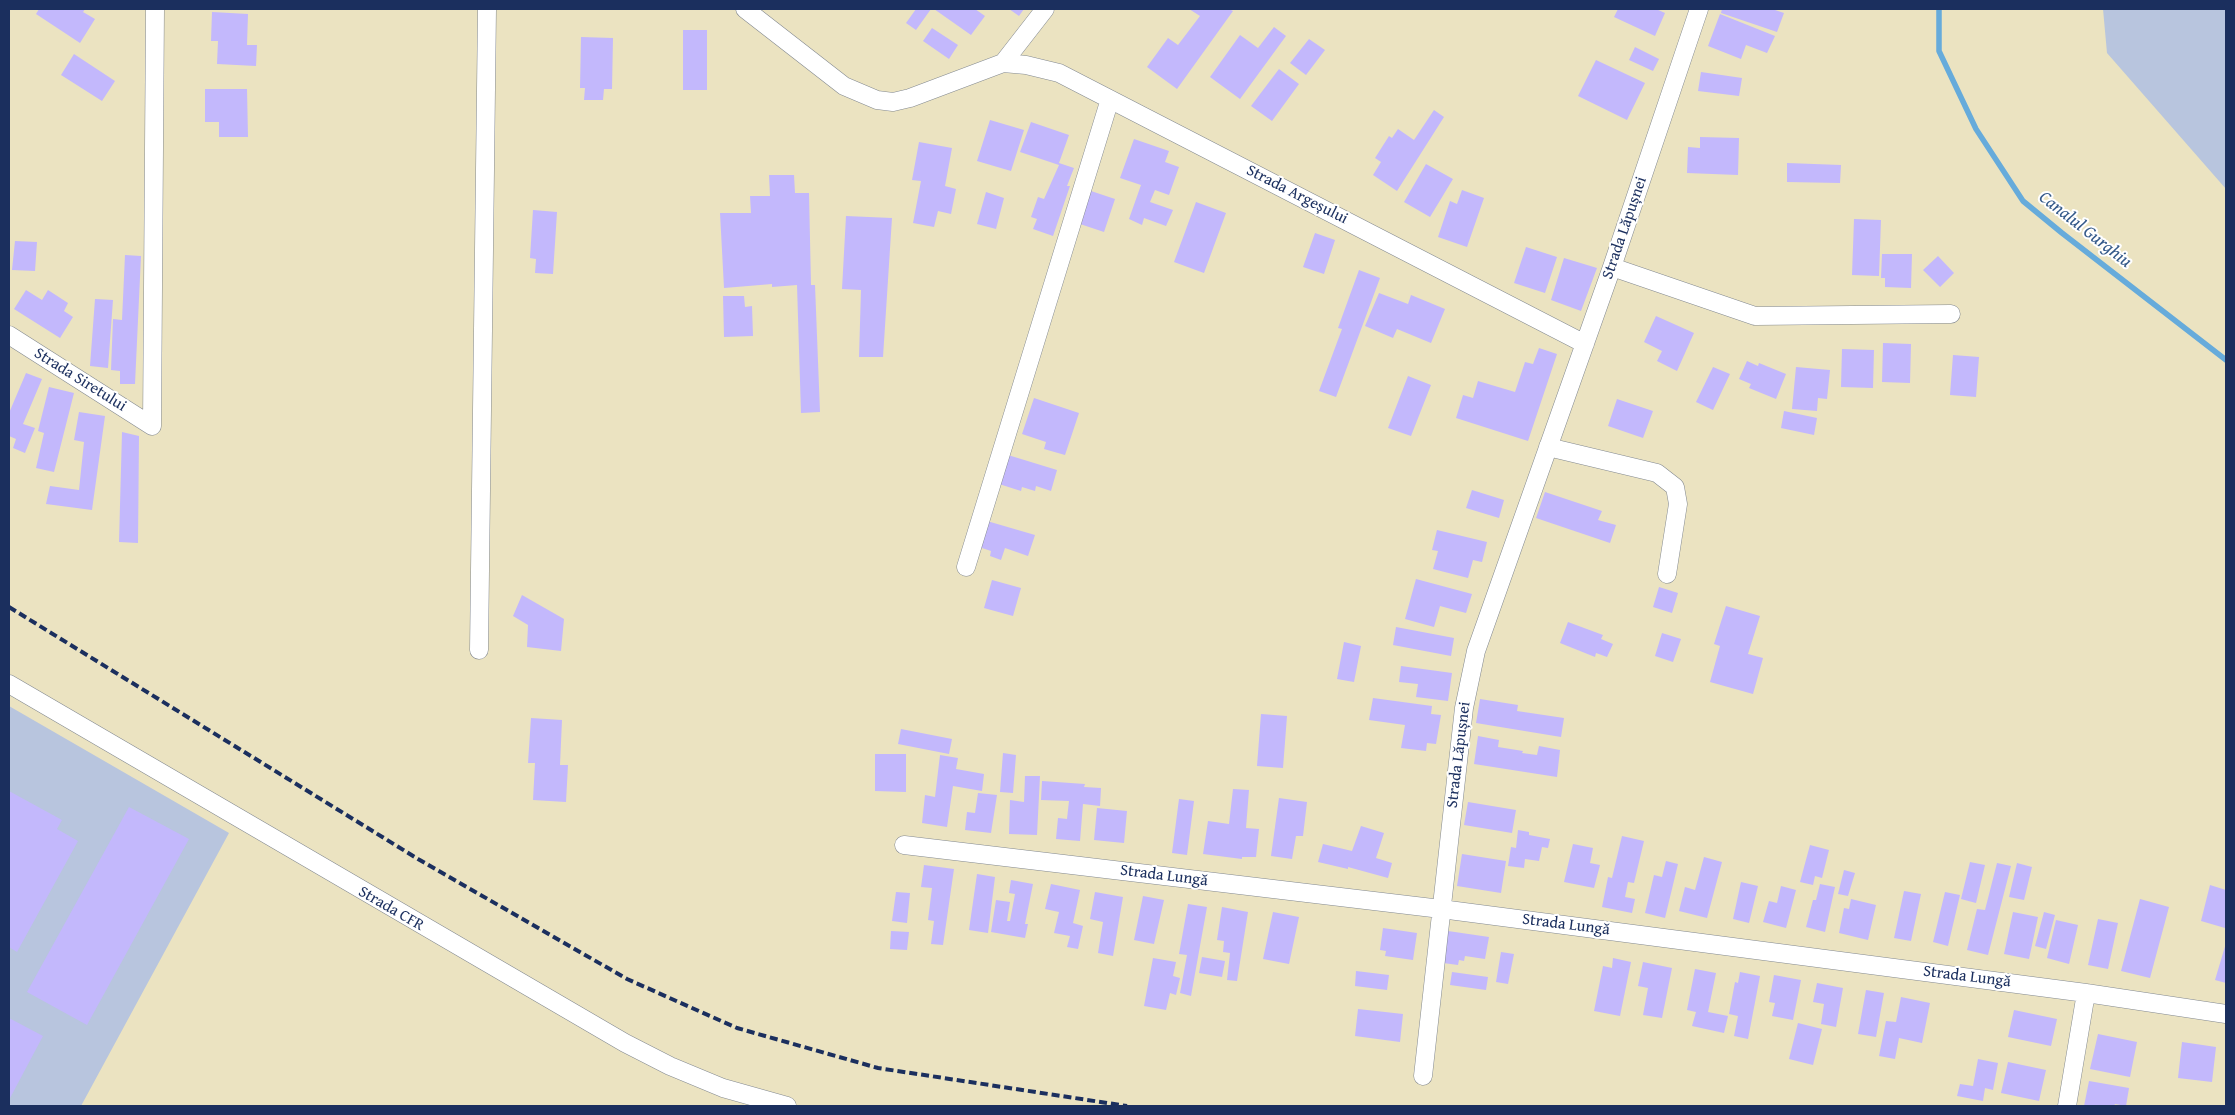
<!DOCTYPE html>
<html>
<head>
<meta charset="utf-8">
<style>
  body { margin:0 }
  #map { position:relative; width:2235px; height:1115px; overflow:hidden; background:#ebe3c1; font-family:"Gentium Book Plus",serif }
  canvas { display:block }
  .frame { position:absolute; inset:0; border:10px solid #1b2f5e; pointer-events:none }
</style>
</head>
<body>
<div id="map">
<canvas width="2235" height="1115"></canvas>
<div class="frame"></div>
</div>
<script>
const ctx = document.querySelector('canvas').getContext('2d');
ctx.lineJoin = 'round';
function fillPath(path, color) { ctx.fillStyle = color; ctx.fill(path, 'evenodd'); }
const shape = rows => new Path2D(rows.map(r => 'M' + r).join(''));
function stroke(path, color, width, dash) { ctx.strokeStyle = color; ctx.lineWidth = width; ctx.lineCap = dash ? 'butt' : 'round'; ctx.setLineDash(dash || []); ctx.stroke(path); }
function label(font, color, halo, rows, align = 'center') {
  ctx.font = font + ' "Gentium Book Plus",serif'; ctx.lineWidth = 4; ctx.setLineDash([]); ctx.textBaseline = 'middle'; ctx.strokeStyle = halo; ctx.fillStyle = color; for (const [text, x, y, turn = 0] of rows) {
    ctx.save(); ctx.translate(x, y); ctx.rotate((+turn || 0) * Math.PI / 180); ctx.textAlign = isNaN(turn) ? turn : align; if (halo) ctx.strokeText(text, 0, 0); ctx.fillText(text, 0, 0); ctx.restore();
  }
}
fillPath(shape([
  [2103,9,2226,9,2226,189,2107,53],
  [9,706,229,833,81,1106,9,1106]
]), '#b8c5de');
stroke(shape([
  [1939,9,1939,51,1976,129,2023,201,2062,233,2226,360]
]), '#66abdb', 5.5);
fillPath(shape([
  [39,9,85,9,83,12,95,19,80,43,36,14],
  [916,9,931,9,916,30,906,23],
  [934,9,975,9,985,16,971,35],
  [1009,9,1024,9,1019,16],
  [1189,9,1229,9,1233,11,1177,89,1147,67,1168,38,1178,45,1200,16],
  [1618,9,1656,9,1665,13,1655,36,1614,17],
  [1722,9,1772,9,1784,13,1777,32,1721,13],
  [212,12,248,14,247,45,257,45,256,66,217,64,218,41,211,41],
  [1720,14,1775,36,1767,53,1746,45,1741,59,1708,46],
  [1274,27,1286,36,1240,99,1210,77,1240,35,1258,48],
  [932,28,958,45,949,59,923,41],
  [683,30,707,30,707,90,683,90],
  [581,37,613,38,612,89,604,89,603,100,584,100,585,88,580,88],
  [1309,39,1325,50,1306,75,1290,63],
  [1635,47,1659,59,1653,71,1629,60],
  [74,54,115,81,102,101,61,75],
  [1596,60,1645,83,1627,120,1578,96],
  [1279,69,1299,84,1272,121,1251,106],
  [1701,72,1742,78,1739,96,1698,91],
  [205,89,247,89,248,137,219,137,219,122,205,122],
  [1434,110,1444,117,1397,191,1373,175,1381,162,1375,158,1389,136,1392,138,1398,129,1414,140],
  [990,120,1024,130,1011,171,977,161],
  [1031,122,1069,135,1059,163,1074,168,1067,186,1070,186,1053,236,1033,229,1037,219,1031,217,1038,197,1044,199,1059,165,1020,152],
  [1700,137,1739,138,1738,175,1687,173,1688,147,1700,148],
  [1134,139,1169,151,1165,162,1179,167,1169,195,1155,190,1150,202,1173,210,1166,226,1144,218,1142,225,1129,219,1141,185,1120,178],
  [919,142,952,148,945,186,956,189,951,214,938,211,934,227,913,223,921,181,912,180],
  [1787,163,1841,165,1840,183,1787,182],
  [1426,164,1453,179,1430,217,1404,202],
  [769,175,794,175,795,193,809,193,811,285,815,285,820,412,801,413,797,285,772,287,772,284,724,288,720,213,751,213,750,196,770,196],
  [1462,190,1484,198,1467,247,1438,237,1450,201,1457,204],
  [1091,191,1115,199,1104,232,1080,224],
  [986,192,1004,198,996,229,977,224],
  [1196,202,1226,213,1204,273,1174,262],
  [533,210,557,212,553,274,535,273,536,259,530,258],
  [846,216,892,218,883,357,859,357,861,290,842,289],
  [1854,219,1881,220,1879,276,1852,275],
  [1315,233,1335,240,1324,274,1303,267],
  [15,241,37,242,35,271,12,270],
  [1526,247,1557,257,1545,293,1514,283],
  [1882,254,1912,254,1911,288,1885,287,1885,278,1881,278],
  [125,255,141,256,135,384,120,384,120,371,111,370,113,319,122,320],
  [1938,256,1954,273,1940,287,1923,270],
  [1564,258,1597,268,1581,311,1551,300],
  [1359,270,1380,278,1336,397,1319,391,1342,329,1338,328],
  [26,290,42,300,48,290,68,303,64,311,73,317,60,338,14,309],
  [1379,293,1408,304,1411,295,1445,309,1431,343,1397,329,1393,338,1365,326],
  [723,296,744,296,745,307,752,306,753,336,724,337],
  [95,299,113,300,108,368,90,366],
  [1656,316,1694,333,1677,371,1657,361,1662,351,1644,342],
  [1883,343,1911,344,1910,383,1882,382],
  [1539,348,1557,354,1528,441,1456,418,1463,395,1473,398,1478,381,1515,392,1525,362,1533,364],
  [1842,349,1874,350,1873,388,1841,387],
  [1953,355,1979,357,1976,397,1950,395],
  [1747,361,1758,366,1759,363,1786,374,1776,399,1749,388,1751,384,1739,379],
  [1713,367,1730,374,1713,410,1696,402],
  [1796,367,1830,370,1827,399,1818,398,1817,411,1792,409],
  [26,373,42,379,23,424,35,428,25,453,13,448,16,439,9,436,9,413],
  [1408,376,1431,385,1411,436,1388,428],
  [49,387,74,393,54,472,36,468,44,433,38,431],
  [1034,398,1079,413,1065,455,1044,449,1046,442,1022,434],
  [1617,399,1653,411,1643,438,1608,426],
  [1784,411,1817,418,1814,435,1781,428],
  [79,412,105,416,92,510,46,504,50,486,79,490,84,442,74,440],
  [122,432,139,436,138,543,119,542],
  [1008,455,1057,470,1051,491,1036,486,1035,491,1022,487,1021,491,999,484],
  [1472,490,1504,500,1499,518,1466,508],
  [1545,492,1602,511,1598,520,1616,525,1610,543,1536,518],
  [987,521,1035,535,1028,556,1005,548,1001,560,990,556,991,551,979,547],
  [1437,530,1487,542,1482,562,1473,560,1468,578,1433,569,1438,551,1432,550],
  [1416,579,1472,594,1466,613,1440,606,1434,627,1405,619],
  [992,580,1021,588,1013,616,984,608],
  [1659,587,1678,593,1672,613,1653,607],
  [522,595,564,619,561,651,527,647,528,625,513,616],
  [1726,606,1760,616,1748,654,1763,658,1753,694,1710,682,1720,646,1714,644],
  [1568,622,1603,635,1601,639,1613,644,1607,657,1596,653,1595,657,1560,643],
  [1396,627,1454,638,1451,656,1393,645],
  [1662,633,1681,639,1673,662,1655,656],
  [1344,642,1361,646,1354,682,1337,679],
  [1401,666,1452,673,1448,701,1416,697,1418,684,1399,682],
  [1373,698,1432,706,1431,714,1441,715,1436,744,1427,743,1426,751,1401,748,1405,725,1369,720],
  [1480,699,1518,705,1517,711,1564,718,1561,737,1476,723],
  [1261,714,1287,716,1283,768,1257,766],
  [531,718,562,720,560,765,568,765,566,802,533,800,535,763,528,763],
  [901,729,952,739,949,754,898,744],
  [1478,736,1499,740,1498,747,1523,751,1522,753,1537,755,1539,746,1560,750,1557,777,1474,764],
  [1003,753,1016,755,1013,793,1000,792],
  [875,754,906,754,906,792,875,791],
  [940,755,958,758,956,769,984,774,982,791,953,786,947,827,922,823,925,795,935,797],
  [1025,776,1040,776,1037,835,1009,834,1010,800,1024,802],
  [1042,781,1085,784,1084,787,1101,788,1100,806,1083,804,1080,841,1056,839,1058,818,1067,819,1069,801,1041,800],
  [1233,789,1249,790,1246,828,1259,829,1256,857,1242,857,1242,859,1203,854,1208,821,1229,824],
  [9,791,62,820,57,829,78,841,17,952,9,947],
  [978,793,997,795,991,833,965,830,967,812,975,813],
  [1279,798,1307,802,1303,836,1296,836,1292,859,1271,856],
  [1179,799,1194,801,1187,855,1172,853],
  [1468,802,1516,810,1512,833,1464,825],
  [129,807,189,839,87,1025,27,992],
  [1097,808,1127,811,1124,843,1094,840],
  [1361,826,1384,833,1376,858,1392,863,1388,878,1348,867,1348,869,1318,862,1323,844,1352,851],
  [1518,830,1529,832,1529,835,1550,839,1548,848,1542,847,1539,861,1525,859,1524,868,1508,866,1511,847,1516,848],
  [1622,836,1644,841,1634,883,1628,882,1625,897,1635,899,1632,913,1602,907,1608,877,1612,878],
  [1573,844,1593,848,1590,863,1600,865,1594,888,1564,882],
  [1810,845,1829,850,1822,878,1815,876,1813,885,1800,882],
  [1462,854,1506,861,1501,893,1457,886],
  [1704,857,1722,862,1707,918,1679,911,1685,887,1695,890],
  [1666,861,1678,864,1665,918,1645,913,1654,875,1662,877],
  [1970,862,1985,865,1976,903,1961,899],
  [1997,863,2011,866,1988,955,1967,950,1977,909,1985,910],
  [2017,863,2032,867,2024,900,2009,897],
  [924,865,954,869,943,945,931,944,934,921,928,920,932,888,921,887],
  [1844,870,1855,873,1848,896,1838,894],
  [977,874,995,877,988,933,969,930],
  [1011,880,1033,884,1025,924,1028,924,1025,938,991,932,996,900,1010,902,1007,921,1010,921,1015,894,1009,893],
  [1741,882,1758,886,1749,923,1733,919],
  [1051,884,1080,890,1073,923,1083,926,1078,949,1067,947,1070,936,1054,933,1059,912,1045,909],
  [1820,884,1835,887,1825,932,1806,927,1813,900,1816,900],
  [2210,885,2226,890,2225,928,2201,921],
  [1781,886,1796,890,1786,928,1763,922,1769,901,1777,903],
  [1904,891,1921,894,1911,941,1894,938],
  [896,892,910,893,907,923,892,921],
  [1095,892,1123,897,1113,956,1098,953,1103,922,1090,919],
  [1945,892,1960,895,1948,946,1933,942],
  [1143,896,1164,900,1154,944,1134,940],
  [1851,899,1876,905,1868,940,1839,933,1844,908,1849,909],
  [2140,899,2169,907,2150,978,2121,971],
  [1188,904,1207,907,1191,996,1180,993,1187,955,1179,954],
  [1222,907,1248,912,1237,981,1227,980,1230,953,1223,952,1224,941,1217,940],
  [1273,912,1299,917,1289,964,1263,959],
  [2013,912,2038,917,2029,959,2004,954],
  [2044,912,2055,915,2046,949,2035,946],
  [2098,919,2118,923,2108,969,2088,965],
  [2056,920,2078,925,2069,964,2047,958],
  [1383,928,1417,933,1413,960,1385,956,1386,951,1380,950],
  [891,931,909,932,907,950,890,949],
  [1448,931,1489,937,1485,959,1465,956,1464,961,1459,960,1458,965,1443,963],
  [2226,943,2226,983,2215,980],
  [1501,952,1514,954,1508,984,1496,982],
  [1202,957,1225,961,1222,977,1199,973],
  [1153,958,1176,962,1173,976,1180,978,1176,995,1170,993,1166,1010,1144,1006],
  [1613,958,1631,962,1620,1016,1594,1011,1603,966,1612,968],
  [1643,962,1672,968,1662,1018,1643,1015,1648,988,1638,986],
  [1695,969,1716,973,1708,1012,1728,1016,1724,1033,1692,1026,1696,1012,1687,1010],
  [1356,971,1389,975,1387,990,1355,986],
  [1452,972,1488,977,1486,990,1450,985],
  [1740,972,1760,976,1748,1039,1734,1036,1738,1016,1729,1014,1735,982,1738,983],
  [1774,975,1801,980,1793,1020,1772,1016,1775,1003,1769,1002],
  [1817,983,1843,988,1836,1027,1821,1024,1824,1004,1813,1002],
  [1866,990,1884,993,1876,1037,1858,1034],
  [1901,997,1930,1003,1922,1043,1899,1038,1895,1059,1879,1056,1886,1021,1896,1022],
  [1358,1009,1403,1014,1400,1042,1355,1036],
  [2014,1010,2057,1019,2051,1046,2008,1037],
  [9,1018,43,1036,9,1100],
  [1798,1023,1822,1029,1813,1065,1789,1059],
  [2098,1034,2137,1042,2130,1077,2090,1069],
  [2182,1042,2216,1047,2212,1082,2178,1078],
  [1978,1059,1998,1063,1993,1090,1985,1088,1983,1101,1957,1096,1960,1084,1973,1086],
  [2008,1062,2046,1070,2039,1101,2001,1093],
  [2089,1081,2129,1088,2126,1106,2115,1104,2114,1106,2084,1106]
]), '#c3b8fc');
const street = shape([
  [745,9,844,86,877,100,893,102,910,98,1003,63,1026,65,1059,73,1585,344],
  [1003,63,1045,9],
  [1612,267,1755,316,1951,314],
  [9,335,152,426],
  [152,426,155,9],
  [1548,447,1657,473,1675,487,1678,504,1667,574],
  [966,567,1110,99],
  [479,650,487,9],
  [9,684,625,1043,670,1066,723,1088,787,1106],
  [904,845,1441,909,2086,993,2226,1014],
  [1423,1076,1464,708,1476,651,1612,267,1699,9],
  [2067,1106,2086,993]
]);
stroke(street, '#838990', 19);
stroke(street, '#fff', 18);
stroke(shape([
  [9,607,418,859,627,979,737,1028,878,1068,1127,1106]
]), '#1b2f5e', 4, [8, 4]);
label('16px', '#1b2f5e', '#fff', [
  ["Strada Argeșului",1297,195,27],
  ["Strada Lăpușnei",1625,228,-71],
  ["Strada Siretului",80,380,32],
  ["Strada Lăpușnei",1459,755,-83],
  ["Strada Lungă",1164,876,7],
  ["Strada CFR",391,909,30],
  ["Strada Lungă",1566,925,7],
  ["Strada Lungă",1967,977,7]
]);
label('italic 18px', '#355a8a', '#fff', [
  ["Canalul Gurghiu",2085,230,38]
]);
</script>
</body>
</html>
